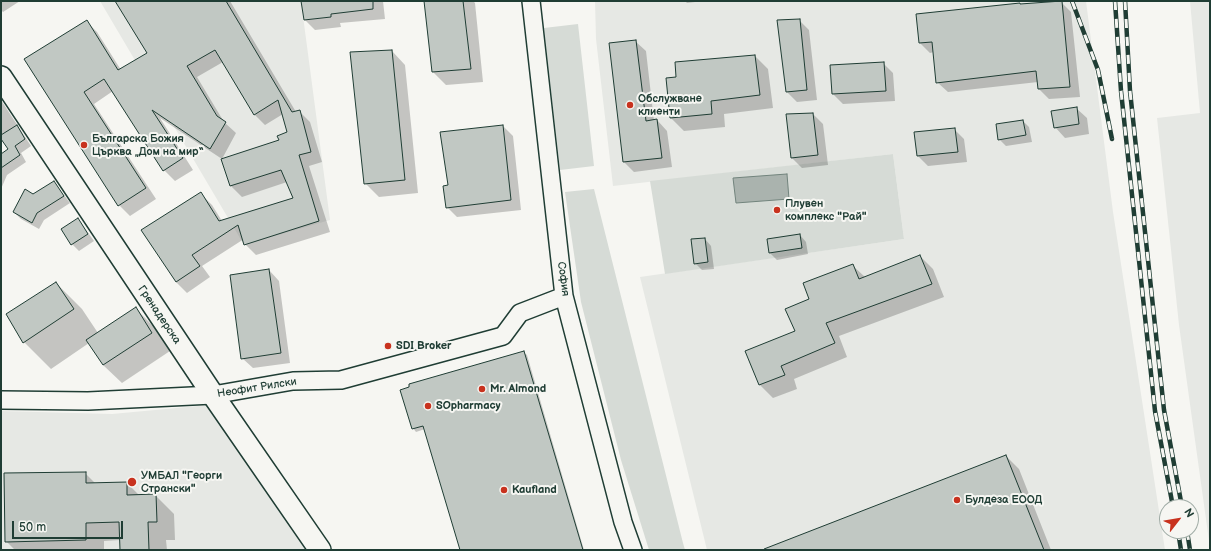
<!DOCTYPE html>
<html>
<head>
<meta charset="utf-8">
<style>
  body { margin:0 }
  #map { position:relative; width:1211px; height:551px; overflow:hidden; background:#f6f6f2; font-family:"Balsamiq Sans",sans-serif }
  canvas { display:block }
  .frame { position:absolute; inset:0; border:2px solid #1f3d34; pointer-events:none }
  .north { position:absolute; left:1159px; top:499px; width:40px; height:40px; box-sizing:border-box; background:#f6f6f2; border:1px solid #a0aca6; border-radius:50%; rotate:59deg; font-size:11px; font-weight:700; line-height:16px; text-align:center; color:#1f3d34 }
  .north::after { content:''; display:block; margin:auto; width:14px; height:18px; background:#c8321e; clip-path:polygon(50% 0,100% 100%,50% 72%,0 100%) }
  .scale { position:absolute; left:12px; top:521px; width:111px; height:18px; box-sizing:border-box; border:2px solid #1f3d34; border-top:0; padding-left:5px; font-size:12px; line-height:14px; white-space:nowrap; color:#1f3d34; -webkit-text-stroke:3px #f6f6f2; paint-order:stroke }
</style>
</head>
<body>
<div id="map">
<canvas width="1211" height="551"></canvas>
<div class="frame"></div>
<div class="north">N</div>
<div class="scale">50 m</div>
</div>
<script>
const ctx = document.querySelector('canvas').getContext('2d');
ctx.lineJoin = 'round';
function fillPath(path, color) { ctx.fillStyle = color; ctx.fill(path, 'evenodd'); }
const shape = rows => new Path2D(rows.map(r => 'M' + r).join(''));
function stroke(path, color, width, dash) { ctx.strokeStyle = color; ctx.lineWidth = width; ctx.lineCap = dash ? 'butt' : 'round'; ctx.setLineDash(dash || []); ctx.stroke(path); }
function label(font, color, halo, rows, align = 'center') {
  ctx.font = font + ' "Balsamiq Sans",sans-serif'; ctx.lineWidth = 4; ctx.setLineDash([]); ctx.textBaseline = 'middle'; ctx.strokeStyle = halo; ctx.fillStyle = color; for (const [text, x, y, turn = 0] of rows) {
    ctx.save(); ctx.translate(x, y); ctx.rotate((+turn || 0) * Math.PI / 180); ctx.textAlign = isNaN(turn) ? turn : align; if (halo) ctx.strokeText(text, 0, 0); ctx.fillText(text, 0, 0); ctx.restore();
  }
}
fillPath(shape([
  [100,1,301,1,330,220,244,245],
  [595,1,1086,1,1113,212,1165,550,707,550,640,277,904,239,893,154,613,186,596,39],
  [1190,1,1210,1,1210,548,1179,325,1157,118,1200,113],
  [209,405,310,550,1,550,1,411,112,414]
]), '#e6e8e4');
fillPath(shape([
  [578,24,594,166,560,170,544,28],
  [893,154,904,239,665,274,650,181],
  [594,189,683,543,685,550,649,550,621,460,581,302,565,192]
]), '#d6dbd6');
const water = shape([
  [787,174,789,199,736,203,733,178,787,174]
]);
fillPath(water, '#aab3ae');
stroke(water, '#72847d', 1);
fillPath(shape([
  [1,1,20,1,3,12,1,10],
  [116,1,230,1,296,112,299,111,310,122,322,162,309,166,330,232,256,255,245,244,244,239,202,266,210,277,187,293,176,282,201,194,212,205,222,221,294,198,287,182,242,197,231,186,222,160,280,141,288,133,283,114,265,125,254,114,223,62,197,77,224,122,236,133,222,159,160,118,193,170,175,181,164,170,113,91,94,104,156,199,130,216,119,205,25,60,86,21,97,32,121,70,148,53],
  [302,1,383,1,385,19,340,23,341,27,315,30,305,20],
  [425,1,473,1,475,3,483,82,446,85,433,72],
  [685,1,703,1,687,3],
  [1061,2,1071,12,1080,97,1049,99,1039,89,1038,82,948,92,937,82,934,52,930,53,920,43,1020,4,1021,5],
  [799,20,809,30,817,100,797,102,787,92],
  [635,41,646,51,654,121,657,120,667,131,672,167,634,172,624,162],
  [392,51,405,65,418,193,379,197,365,183],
  [755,56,768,69,773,108,724,114,725,127,684,131,671,118],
  [883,63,893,73,895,101,843,104,833,94],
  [1,100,31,146,21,153,26,162,7,175,1,189,1,155,9,150,1,138],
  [1076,108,1087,118,1089,134,1065,138,1055,127],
  [813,114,823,124,828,165,802,168,792,158],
  [1023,121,1029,127,1032,142,1006,146,999,139],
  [503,126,513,136,521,210,457,217,447,207,450,186],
  [954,129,964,139,967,162,928,166,918,156],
  [54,182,70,203,44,220,39,229,21,219,14,212,33,195],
  [78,219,94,241,79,251,72,244],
  [800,235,806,242,808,254,777,260,770,253,768,240],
  [705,239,711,246,714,269,702,270,695,263],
  [920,256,933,269,944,297,839,336,847,357,794,379,797,389,773,398,760,385,747,351,797,332,810,300,852,265,865,277],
  [269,270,279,281,290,363,253,368,242,358],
  [56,283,82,309,98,333,135,308,154,327,170,351,122,383,103,365,89,343,51,369,24,342],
  [523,352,527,355,584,550,461,550,425,429,416,432,413,428],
  [1006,456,1019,469,1051,550,777,550],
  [85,473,95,483,127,483,140,496,155,495,174,514,175,540,166,540,167,550,121,550,120,540,104,541,104,550,15,550,6,541]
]), '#0003');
const building = shape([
  [115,1,226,1,292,112,300,110,311,152,299,155,319,221,244,245,238,225,192,255,200,266,176,282,141,230,201,192,219,221,293,198,281,170,230,186,221,159,279,140,277,136,287,132,278,100,254,115,215,50,187,66,217,116,226,122,210,149,152,110,183,158,163,171,104,79,84,92,146,188,118,206,24,59,87,20,118,70,147,53,115,1],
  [301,1,373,1,373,9,331,14,331,17,304,20,301,1],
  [424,1,463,1,471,69,432,72,424,1],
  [1062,1,1070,87,1038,89,1036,71,936,83,932,42,919,43,916,14,1020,3,1020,4,1062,1],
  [800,19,807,90,786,92,777,20,800,19],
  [636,40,646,121,657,119,662,158,623,162,609,43,636,40],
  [392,50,405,180,364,184,350,52,392,50],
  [755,55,760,95,711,101,712,114,670,118,666,78,676,77,675,62,755,55],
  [884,62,886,91,832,94,830,65,884,62],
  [1077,107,1079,124,1054,128,1051,111,1077,107],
  [813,113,818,155,791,158,786,114,813,113],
  [1023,120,1026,135,998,140,996,124,1023,120],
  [17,125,25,139,15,146,20,155,1,168,1,154,8,149,1,139,1,135,17,125],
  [503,125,511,200,446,208,443,186,448,185,440,132,503,125],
  [955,128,958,152,917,156,914,132,955,128],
  [54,181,64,196,37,213,32,223,13,212,25,189,33,194,54,181],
  [78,218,88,234,71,245,61,229,78,218],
  [800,234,802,248,769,253,767,239,800,234],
  [705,238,708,262,694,264,691,239,705,238],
  [920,255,932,284,826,323,835,343,781,366,785,375,759,385,745,351,795,331,785,309,809,299,803,283,853,264,859,279,920,255],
  [269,269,281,353,241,359,230,275,269,269],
  [56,282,74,309,23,343,6,314,56,282],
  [136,307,152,333,103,365,86,340,136,307],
  [524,351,583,550,460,550,423,426,412,429,400,390,409,387,409,384,524,351],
  [1006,455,1044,550,764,550,764,549,1006,455],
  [86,472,86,483,127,482,127,495,156,494,157,522,148,522,149,550,120,550,119,522,86,523,86,540,5,542,4,473,86,472]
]);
fillPath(building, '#c1c8c3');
stroke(building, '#1f3d34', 1);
const minor = shape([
  [531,1,564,296,623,522,633,550],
  [1,400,88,401,213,395,293,381,341,380,503,336,520,313,564,296]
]);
const tertiary = shape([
  [1,77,213,395,320,550]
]);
stroke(minor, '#1f3d34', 20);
stroke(tertiary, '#1f3d34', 24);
stroke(minor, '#f6f6f2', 17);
stroke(tertiary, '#f6f6f2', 21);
const rail = shape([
  [1072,1,1098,70,1112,139],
  [1115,1,1121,91,1155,411,1173,507],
  [1125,1,1130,91,1164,410,1182,507],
  [1178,531,1181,550],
  [1187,531,1190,550]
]);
stroke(rail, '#1f3d34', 4.5);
stroke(rail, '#f6f6f2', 3, [9]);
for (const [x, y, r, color] of [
  [630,105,4,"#c8321e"],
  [84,145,4,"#c8321e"],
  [777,210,4,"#c8321e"],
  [388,346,4,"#c8321e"],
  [482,389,4,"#c8321e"],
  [428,406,4,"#c8321e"],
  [132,482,5,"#c8321e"],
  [504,490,4,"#c8321e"],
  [957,500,4,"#c8321e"]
]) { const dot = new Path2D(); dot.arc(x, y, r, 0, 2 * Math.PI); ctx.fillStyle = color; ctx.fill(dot); stroke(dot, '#f6f6f2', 1.5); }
label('bold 11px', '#1f3d34', '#f6f6f2', [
  ["Обслужване",638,99],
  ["клиенти",638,112],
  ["Българска Божия",92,139],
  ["Църква „Дом на мир“",92,152],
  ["Плувен",785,204],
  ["комплекс \"Рай\"",785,217],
  ["SDI Broker",396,346],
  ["Mr. Almond",490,389],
  ["SOpharmacy",436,406],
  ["УМБАЛ \"Георги",141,476],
  ["Странски\"",141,489],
  ["Kaufland",512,490],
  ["Булдеза ЕООД",965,500]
], 'left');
label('11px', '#1f3d34', '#f6f6f2', [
  ["София",563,279,82],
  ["Гренадерска",159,315,56],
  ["Неофит Рилски",257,388,-9]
]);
</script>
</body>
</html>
